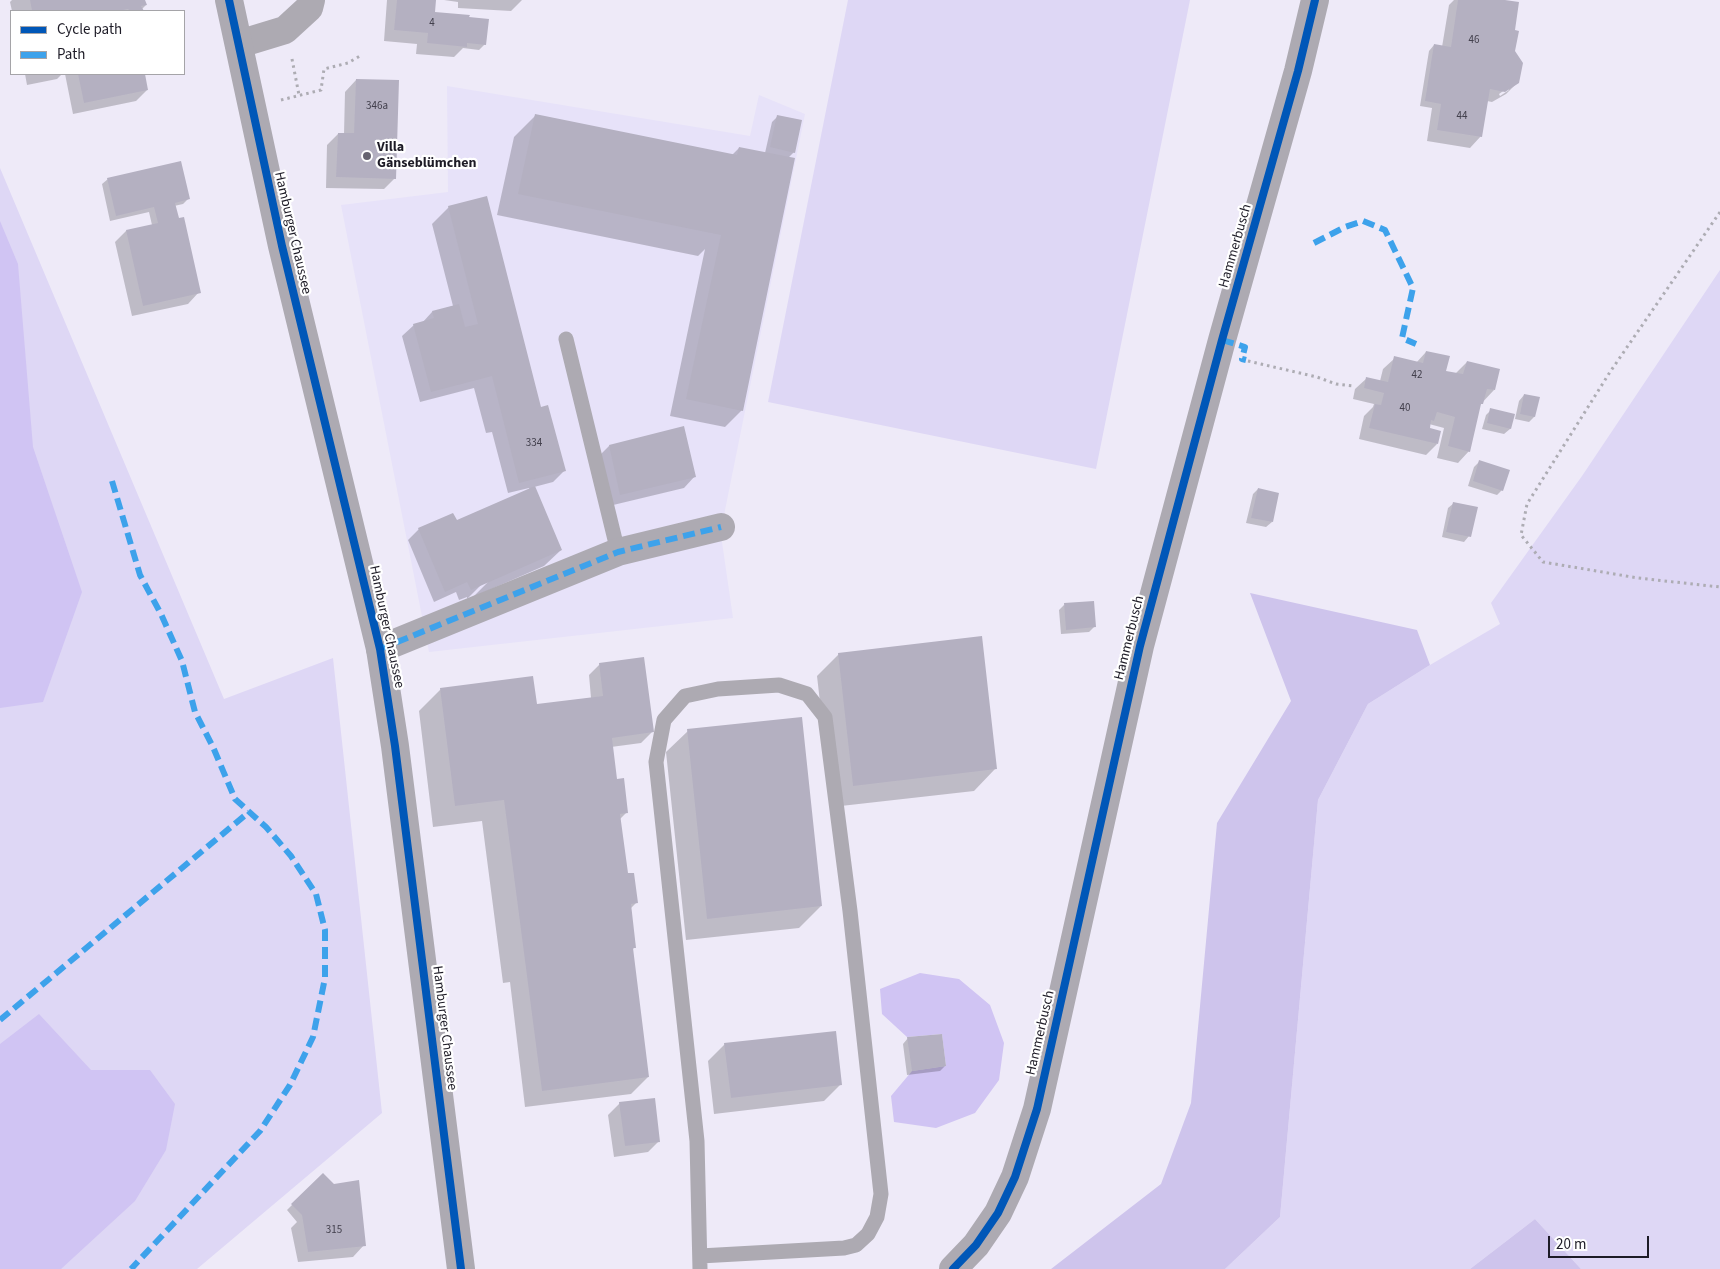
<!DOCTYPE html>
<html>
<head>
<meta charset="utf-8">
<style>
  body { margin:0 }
  #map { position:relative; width:1720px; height:1269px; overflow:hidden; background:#eeeaf8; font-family:"Source Sans 3",sans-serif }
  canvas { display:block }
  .legend { position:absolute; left:10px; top:10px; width:175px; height:65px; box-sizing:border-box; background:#fff; border:1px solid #a5a4a8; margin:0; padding:6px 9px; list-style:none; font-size:15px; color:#1d1b26 }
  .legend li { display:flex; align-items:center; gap:10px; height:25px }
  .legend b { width:25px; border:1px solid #a5a4a8 }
  .scale { position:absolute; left:1548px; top:1236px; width:101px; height:22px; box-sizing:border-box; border:2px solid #1d1b26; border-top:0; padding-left:6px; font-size:15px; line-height:18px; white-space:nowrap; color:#1d1b26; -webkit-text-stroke:4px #fff; paint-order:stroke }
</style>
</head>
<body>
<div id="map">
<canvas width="1720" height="1269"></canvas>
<ul class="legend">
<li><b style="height:6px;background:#0057b8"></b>Cycle path</li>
<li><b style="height:6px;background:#3da2eb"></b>Path</li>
</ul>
<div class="scale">20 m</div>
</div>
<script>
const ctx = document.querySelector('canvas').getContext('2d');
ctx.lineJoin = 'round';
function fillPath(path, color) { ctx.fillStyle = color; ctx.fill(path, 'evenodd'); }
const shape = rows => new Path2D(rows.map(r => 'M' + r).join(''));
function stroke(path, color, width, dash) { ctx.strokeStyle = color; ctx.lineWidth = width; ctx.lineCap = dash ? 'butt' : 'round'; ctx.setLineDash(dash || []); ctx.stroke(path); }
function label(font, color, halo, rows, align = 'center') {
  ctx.font = font + ' "Source Sans 3",sans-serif'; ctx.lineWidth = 4.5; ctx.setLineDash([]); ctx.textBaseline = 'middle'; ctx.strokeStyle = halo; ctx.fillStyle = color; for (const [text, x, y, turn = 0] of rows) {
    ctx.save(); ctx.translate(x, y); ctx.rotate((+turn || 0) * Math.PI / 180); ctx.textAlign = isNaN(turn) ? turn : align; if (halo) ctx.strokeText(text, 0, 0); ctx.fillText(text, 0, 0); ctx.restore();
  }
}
fillPath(shape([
  [447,86,750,136,759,95,805,114,723,520,722,542,733,618,429,652,341,205,448,192]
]), '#e7e2f9');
fillPath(shape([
  [848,0,1190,0,1096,469,768,402],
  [0,168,224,699,333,658,382,1113,197,1269,0,1269],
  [1720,270,1720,1269,1581,1269,1535,1219,1470,1269,1225,1269,1280,1217,1318,800,1368,704,1430,665,1500,624,1491,603,1582,476]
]), '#ded7f5');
fillPath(shape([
  [1250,593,1417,630,1430,665,1368,704,1318,800,1280,1217,1225,1269,1051,1269,1161,1184,1191,1103,1217,823,1291,701],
  [1535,1219,1581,1269,1470,1269]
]), '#cec4ec');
fillPath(shape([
  [0,221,18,264,33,447,82,592,43,702,0,708],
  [920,973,959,979,990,1005,1004,1043,999,1080,975,1113,936,1128,894,1122,891,1096,912,1071,946,1066,942,1034,907,1037,882,1014,880,989],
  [39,1014,91,1070,150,1070,175,1104,166,1150,135,1201,61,1269,0,1269,0,1044]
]), '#d0c4f3');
fillPath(shape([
  [12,0,143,0,146,5,142,9,143,11,12,11,10,2],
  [387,0,435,0,433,13,468,18,485,44,479,50,463,48,454,57,416,54,417,44,384,41],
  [444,0,522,0,511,11,458,8,458,2],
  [1454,0,1497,0,1514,31,1514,51,1518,82,1506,94,1492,102,1487,101,1481,136,1470,148,1427,141,1432,108,1420,106,1429,51,1434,45,1442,47,1449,5],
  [1509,87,1509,90,1500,96,1499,94],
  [25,74,62,74,57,79,27,85],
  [65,74,143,74,147,90,136,101,73,114],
  [356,80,395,178,384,189,326,188,327,145,338,134,344,134,345,92],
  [536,115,732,155,739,148,765,153,772,122,777,117,794,152,788,158,742,410,725,427,670,416,705,249,698,256,497,215,514,137],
  [108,179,188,199,183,204,174,206,199,292,188,304,132,316,115,242,126,231,152,225,149,212,110,221,102,184],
  [449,207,540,407,564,471,553,482,534,487,561,550,544,566,473,597,488,582,484,582,467,599,467,597,459,600,456,592,434,602,408,540,419,529,456,522,530,490,529,488,508,493,492,432,486,433,474,388,420,402,402,336,414,325,422,323,432,312,453,306,432,224],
  [1426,352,1444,371,1455,374,1467,362,1494,390,1479,406,1469,451,1458,463,1437,458,1444,428,1429,424,1428,429,1437,444,1426,455,1359,439,1364,416,1373,407,1374,404,1353,399,1355,389,1367,378,1380,381,1383,369,1395,358,1416,363],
  [1524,395,1539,398,1534,417,1529,422,1515,419,1519,401],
  [1491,410,1513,415,1510,429,1504,434,1482,429,1486,415],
  [609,446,695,476,684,488,609,506,598,457],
  [1480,461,1502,490,1497,495,1468,486,1474,467],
  [1258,489,1272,522,1266,527,1246,523,1253,494],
  [1454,503,1469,536,1464,542,1442,537,1448,508],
  [1064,605,1095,626,1089,632,1061,634,1059,610],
  [839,654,995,769,974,791,832,807,817,676],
  [600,664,652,732,641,743,611,747,616,780,627,812,620,819,627,875,636,903,630,909,635,947,632,950,648,1077,631,1094,525,1107,510,982,503,983,482,821,433,827,419,711,441,689,536,705,591,698,589,675],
  [688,731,821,906,799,928,686,940,666,752],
  [908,1038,945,1066,940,1071,907,1075,903,1044],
  [725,1044,840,1085,824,1101,714,1114,708,1061],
  [620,1103,659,1141,648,1152,614,1157,608,1115],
  [323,1174,364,1245,353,1257,298,1262,291,1228,297,1222,287,1210]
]), '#0003');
fillPath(shape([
  [30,0,145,0,147,5,141,6,144,11,130,11,128,9,118,11,32,11],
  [397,0,436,0,435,12,470,15,469,17,489,19,486,45,467,43,467,47,427,43,428,33,394,30],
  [1458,0,1505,0,1519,2,1515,30,1519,31,1515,51,1523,63,1519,83,1505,92,1490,89,1482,137,1437,130,1441,104,1425,101,1434,44,1451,47],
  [78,74,145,74,148,90,84,103],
  [356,79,399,80,396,179,336,177,338,133,354,133],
  [535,114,737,155,739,147,795,158,743,411,686,399,721,235,518,194],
  [777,115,802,120,795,153,770,147],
  [181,161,190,199,175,203,179,218,184,217,201,293,143,306,126,230,158,223,154,207,116,216,107,178],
  [487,196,541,407,548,405,566,471,519,483,492,376,431,392,413,324,434,318,432,311,459,304,465,327,478,324,448,206],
  [1426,351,1450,356,1446,371,1463,374,1467,361,1500,369,1495,390,1487,389,1483,404,1481,404,1470,452,1448,446,1455,417,1437,412,1434,421,1431,420,1430,428,1441,431,1438,444,1369,428,1375,404,1381,405,1384,393,1364,388,1366,377,1388,382,1394,356,1423,363],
  [1524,394,1540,397,1535,417,1520,414],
  [1490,408,1515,414,1511,429,1487,423],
  [684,426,696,477,620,495,609,445],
  [1479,460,1510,470,1503,491,1473,481],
  [535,486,562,550,471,590,467,582,445,592,418,528,453,513,457,520],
  [1258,488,1279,493,1273,522,1251,518],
  [1453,502,1478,507,1471,537,1446,532],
  [1094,601,1096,627,1066,630,1064,603],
  [982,636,997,769,853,786,838,653],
  [644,657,654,732,612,738,617,779,624,778,628,813,620,814,628,873,634,873,638,903,631,904,636,948,633,948,649,1077,542,1091,504,800,455,806,440,688,533,676,537,704,603,696,599,663],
  [802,717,822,906,707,919,687,729],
  [836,1031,842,1085,731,1098,724,1043],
  [942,1034,946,1066,912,1071,907,1037],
  [655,1098,660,1142,625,1146,619,1102],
  [323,1173,334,1184,359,1180,366,1246,308,1252,302,1215,291,1204]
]), '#b4b0c1');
stroke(shape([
  [292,59,299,95],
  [281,100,321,90,324,69,348,63,360,56],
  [1720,212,1610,372,1527,504,1521,535,1543,562,1638,578,1720,587],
  [1248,361,1317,377,1336,384,1354,386]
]), '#adacb3', 3, [2.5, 4]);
stroke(shape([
  [566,339,618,552],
  [700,1269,697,1141,656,762,664,720,685,696,718,689,779,685,807,694,825,717,850,911,881,1194,877,1217,868,1234,856,1245,844,1248,700,1256]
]), '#adaab2', 15);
stroke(shape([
  [239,44,285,30,309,8,311,0],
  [380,649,618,552,721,527],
  [953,1269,976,1245,998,1213,1015,1177,1037,1109,1140,646,1222,340,1298,71,1315,0]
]), '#adaab2', 28);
stroke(shape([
  [229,0,282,246,380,649,395,746,461,1269]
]), '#adaab2', 28);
stroke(shape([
  [1314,243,1345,227,1363,221,1385,230,1413,288,1402,338,1416,344],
  [1222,340,1245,347,1242,359,1246,360],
  [112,481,140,575,161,614,182,661,195,712,213,747,235,799,266,827,291,856,316,894,325,930,325,978,313,1037,290,1085,260,1131,131,1269],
  [380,649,618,552,721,527],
  [0,1020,249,812]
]), '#3da2eb', 6, [12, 6]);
stroke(shape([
  [229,0,282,246,380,649,395,746,461,1269],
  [953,1269,976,1245,998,1213,1015,1177,1037,1109,1140,646,1222,340,1298,71,1315,0]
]), '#0057b8', 8);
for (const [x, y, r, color] of [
  [367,156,5,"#666370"]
]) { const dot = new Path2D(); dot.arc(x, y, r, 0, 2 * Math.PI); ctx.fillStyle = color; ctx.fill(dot); stroke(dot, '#fff', 2); }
label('11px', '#43404d', null, [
  ["4",432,24],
  ["46",1474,41],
  ["346a",377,107],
  ["44",1462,117],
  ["42",1417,376],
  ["40",1405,409],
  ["334",534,444],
  ["315",334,1231]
]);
label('bold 14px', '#1d1b26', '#fff', [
  ["Villa",377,148],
  ["Gänseblümchen",377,164]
], 'left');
label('14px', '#1d1b26', '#fff', [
  ["Hamburger Chaussee",292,233,77],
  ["Hammerbusch",1236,246,-74],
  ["Hamburger Chaussee",386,627,78],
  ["Hammerbusch",1130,638,-76],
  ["Hamburger Chaussee",444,1028,83],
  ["Hammerbusch",1041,1033,-77]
]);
</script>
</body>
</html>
